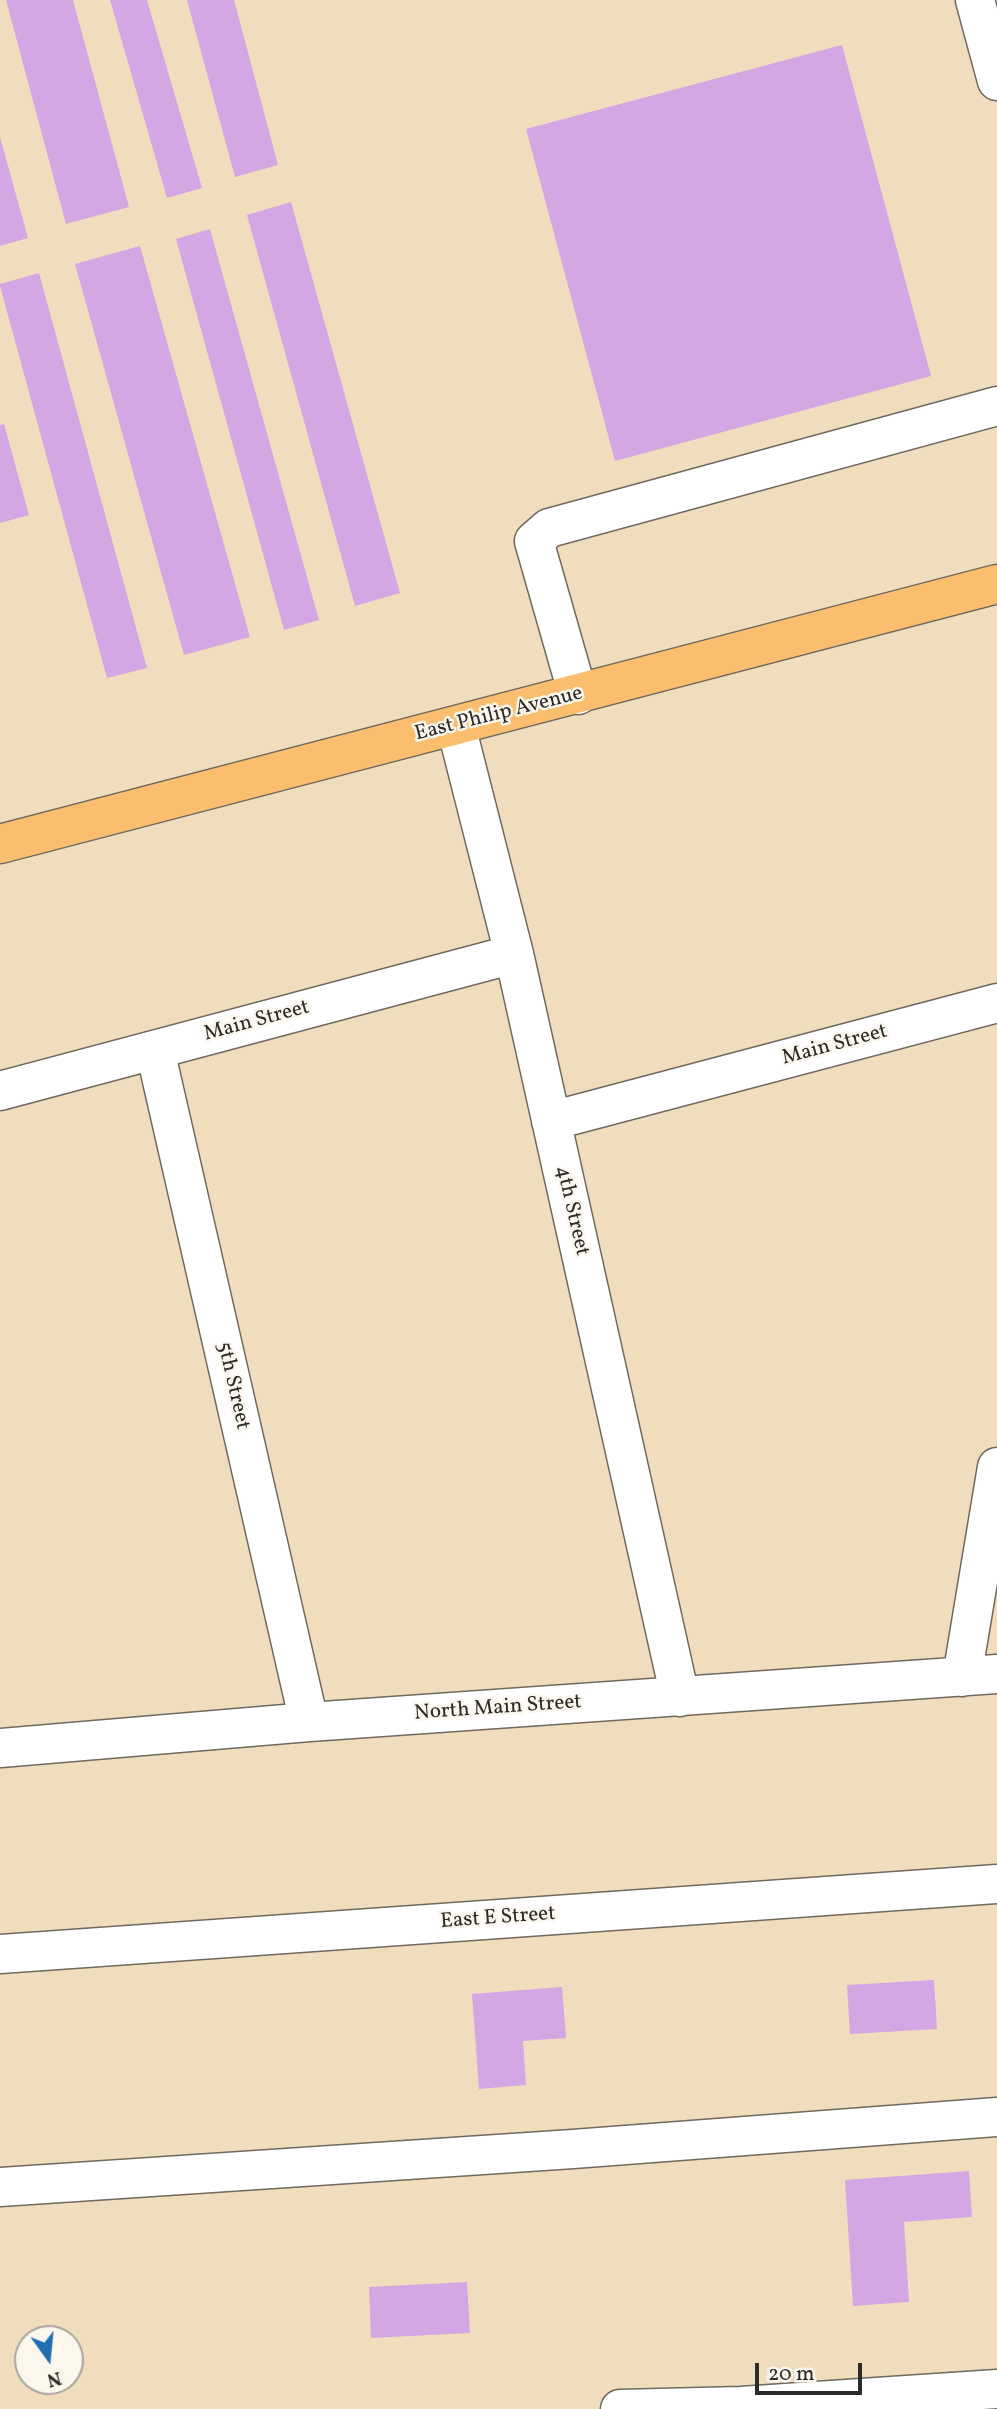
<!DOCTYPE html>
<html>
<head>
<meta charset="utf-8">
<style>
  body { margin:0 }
  #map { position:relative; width:997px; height:2409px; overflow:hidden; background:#f0ddbd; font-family:Vollkorn,serif }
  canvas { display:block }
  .north { position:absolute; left:14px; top:2325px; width:70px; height:70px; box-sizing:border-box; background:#fbf7ec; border:2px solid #a8a59f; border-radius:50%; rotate:165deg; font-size:19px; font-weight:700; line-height:28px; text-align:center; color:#2b2b2b }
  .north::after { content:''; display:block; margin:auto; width:24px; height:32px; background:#1f6fb2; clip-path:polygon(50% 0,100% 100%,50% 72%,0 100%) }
  .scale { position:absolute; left:755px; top:2363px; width:107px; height:32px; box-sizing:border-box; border:4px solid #2b2b2b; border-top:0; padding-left:9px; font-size:21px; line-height:24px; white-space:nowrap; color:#2b2b2b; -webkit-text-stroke:5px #fbf7ec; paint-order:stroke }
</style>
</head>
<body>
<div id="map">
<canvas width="997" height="2409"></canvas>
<div class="north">N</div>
<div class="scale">20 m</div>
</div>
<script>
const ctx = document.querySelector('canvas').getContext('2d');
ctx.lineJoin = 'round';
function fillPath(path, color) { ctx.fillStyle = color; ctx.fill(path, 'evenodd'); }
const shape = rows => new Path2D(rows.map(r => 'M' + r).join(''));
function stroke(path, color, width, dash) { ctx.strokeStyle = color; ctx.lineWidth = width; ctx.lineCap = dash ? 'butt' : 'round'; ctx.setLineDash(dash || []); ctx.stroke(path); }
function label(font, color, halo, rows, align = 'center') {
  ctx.font = font + ' Vollkorn,serif'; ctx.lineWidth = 5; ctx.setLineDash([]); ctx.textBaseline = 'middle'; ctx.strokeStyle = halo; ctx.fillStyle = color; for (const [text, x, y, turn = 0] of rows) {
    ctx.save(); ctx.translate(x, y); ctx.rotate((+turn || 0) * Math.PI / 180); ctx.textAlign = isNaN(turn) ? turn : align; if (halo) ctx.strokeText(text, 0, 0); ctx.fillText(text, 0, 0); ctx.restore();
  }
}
fillPath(shape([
  [6,0,73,0,129,207,66,224],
  [110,0,147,0,202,188,167,198],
  [187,0,234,0,278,165,235,177],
  [842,45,931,376,615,461,526,129],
  [0,137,28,238,0,246],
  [291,202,400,593,355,606,247,215],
  [210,229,319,620,284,630,176,239],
  [140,246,250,637,184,655,75,264],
  [39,273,147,668,107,678,0,286,0,284],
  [4,424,29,515,0,523,0,425],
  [934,1980,937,2029,850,2034,847,1985],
  [562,1987,566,2038,523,2041,526,2085,479,2089,472,1994],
  [969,2171,972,2217,904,2222,909,2302,853,2306,845,2180],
  [467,2282,470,2333,371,2338,369,2287]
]), '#d5a6e4');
const minor = shape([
  [975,0,997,81],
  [578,695,534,541,549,528,997,406],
  [456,726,514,954,680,1697],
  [155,1050,309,1722],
  [0,1091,514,954],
  [551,1121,997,1003],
  [962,1677,997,1467],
  [0,1748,309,1722,997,1674],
  [0,1954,997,1884],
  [0,2187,573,2149,997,2117],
  [620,2409,741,2406,997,2389]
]);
const major = shape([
  [0,844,997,584]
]);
stroke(minor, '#70695e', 41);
stroke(major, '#70695e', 41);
stroke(minor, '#fff', 38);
stroke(major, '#fbbe6e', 38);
label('21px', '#2b2b2b', '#fbf7ec', [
  ["East Philip Avenue",499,715,-14],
  ["Main Street",257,1022,-15],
  ["Main Street",835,1046,-15],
  ["4th Street",571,1211,77],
  ["5th Street",232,1386,77],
  ["North Main Street",498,1709,-4],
  ["East E Street",498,1919,-4]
]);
</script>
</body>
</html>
